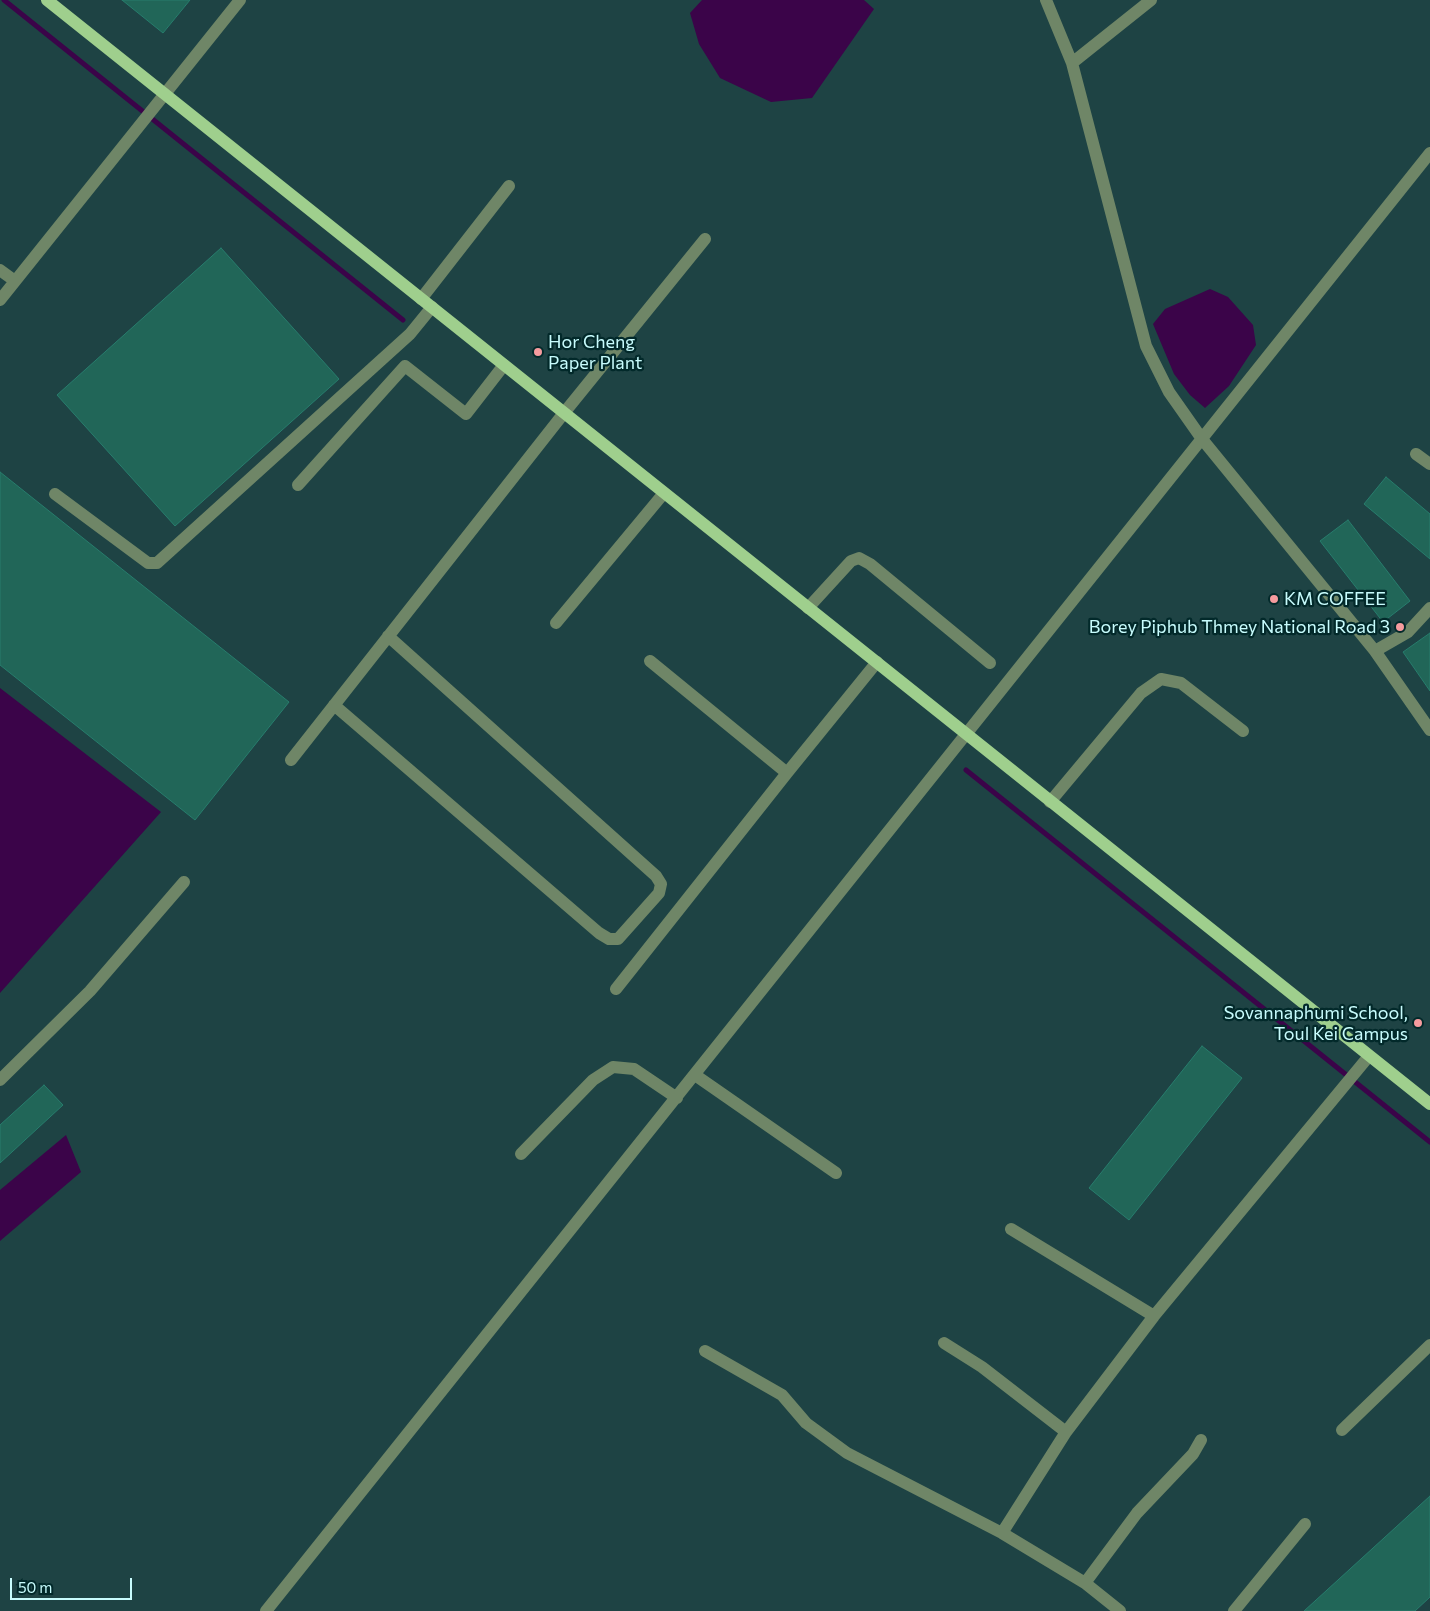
<!DOCTYPE html>
<html>
<head>
<meta charset="utf-8">
<style>
  body { margin:0 }
  #map { position:relative; width:1430px; height:1611px; overflow:hidden; background:#1e4344; font-family:Commissioner,sans-serif }
  canvas { display:block }
  .scale { position:absolute; left:10px; top:1578px; width:122px; height:22px; box-sizing:border-box; border:2px solid #c8fcfd; border-top:0; padding-left:6px; font-size:15px; line-height:18px; white-space:nowrap; color:#c8fcfd; -webkit-text-stroke:4px #02292a; paint-order:stroke }
</style>
</head>
<body>
<div id="map">
<canvas width="1430" height="1611"></canvas>
<div class="scale">50 m</div>
</div>
<script>
const ctx = document.querySelector('canvas').getContext('2d');
ctx.lineJoin = 'round';
function fillPath(path, color) { ctx.fillStyle = color; ctx.fill(path, 'evenodd'); }
const shape = rows => new Path2D(rows.map(r => 'M' + r).join(''));
function stroke(path, color, width, dash) { ctx.strokeStyle = color; ctx.lineWidth = width; ctx.lineCap = dash ? 'butt' : 'round'; ctx.setLineDash(dash || []); ctx.stroke(path); }
function label(font, color, halo, rows, align = 'center') {
  ctx.font = font + ' Commissioner,sans-serif'; ctx.lineWidth = 4.5; ctx.setLineDash([]); ctx.textBaseline = 'middle'; ctx.strokeStyle = halo; ctx.fillStyle = color; for (const [text, x, y, turn = 0] of rows) {
    ctx.save(); ctx.translate(x, y); ctx.rotate((+turn || 0) * Math.PI / 180); ctx.textAlign = isNaN(turn) ? turn : align; if (halo) ctx.strokeText(text, 0, 0); ctx.fillText(text, 0, 0); ctx.restore();
  }
}
fillPath(shape([
  [702,0,864,0,874,9,812,98,771,102,720,78,699,44,690,13],
  [1210,289,1228,297,1253,325,1256,345,1229,386,1205,408,1190,395,1174,374,1153,324,1165,309],
  [0,688,161,812,0,993],
  [66,1135,81,1172,0,1241,0,1190]
]), '#3b0449');
stroke(shape([
  [4,0,403,320],
  [966,770,1430,1142]
]), '#3b0449', 5);
const building = shape([
  [122,0,190,0,163,33,122,0],
  [221,248,339,379,175,526,57,395,221,248],
  [0,472,289,702,195,820,0,665,0,472],
  [1386,477,1430,514,1430,559,1364,504,1386,477],
  [1348,520,1410,601,1383,622,1320,541,1348,520],
  [1430,633,1430,691,1403,652,1430,633],
  [1202,1046,1242,1078,1129,1220,1089,1188,1202,1046],
  [44,1085,63,1105,0,1163,0,1125,44,1085],
  [1430,1496,1430,1597,1415,1611,1304,1611,1430,1496]
]);
fillPath(building, '#216658');
stroke(building, '#287d6d', 1);
stroke(shape([
  [1046,0,1072,63,1146,346,1169,392,1202,439,1375,651,1430,730],
  [1072,63,1151,0],
  [0,270,15,281],
  [421,299,509,186],
  [0,300,240,0],
  [1416,454,1430,464],
  [298,485,405,366,466,414,504,365],
  [55,494,148,563,157,563,410,334,432,307],
  [808,608,851,561,859,558,870,564,990,663],
  [556,623,664,493],
  [1375,651,1408,632,1430,608],
  [650,661,787,773],
  [334,705,599,933,609,939,618,939,659,893,661,884,656,876,388,636],
  [291,760,564,413,705,239],
  [1050,802,1141,693,1161,679,1181,683,1243,731],
  [616,989,787,773,877,662],
  [695,1075,836,1173],
  [0,1080,90,991,184,882],
  [521,1154,593,1080,613,1067,634,1069,677,1098],
  [1011,1229,1154,1316],
  [944,1343,982,1367,1066,1432],
  [705,1351,782,1395,806,1423,847,1453,1002,1533,1085,1583,1120,1611],
  [1342,1430,1430,1345],
  [1002,1533,1066,1432,1154,1316,1369,1056],
  [1085,1583,1137,1513,1193,1454,1201,1440],
  [266,1611,1430,153],
  [1234,1611,1305,1524]
]), '#6f8667', 12);
stroke(shape([
  [47,0,1430,1104]
]), '#9fcf8d', 12);
for (const [x, y, r, color] of [
  [538,352,5,"#f59b9e"],
  [1274,599,5,"#f59b9e"],
  [1400,627,5,"#f59b9e"],
  [1418,1023,5,"#f59b9e"]
]) { const dot = new Path2D(); dot.arc(x, y, r, 0, 2 * Math.PI); ctx.fillStyle = color; ctx.fill(dot); stroke(dot, '#02292a', 2); }
label('18px', '#c8fcfd', '#02292a', [
  ["Hor Cheng",548,342],
  ["Paper Plant",548,363],
  ["KM COFFEE",1284,599],
  ["Borey Piphub Thmey National Road 3",1390,627,"right"],
  ["Sovannaphumi School,",1408,1013,"right"],
  ["Toul Kei Campus",1408,1034,"right"]
], 'left');
</script>
</body>
</html>
